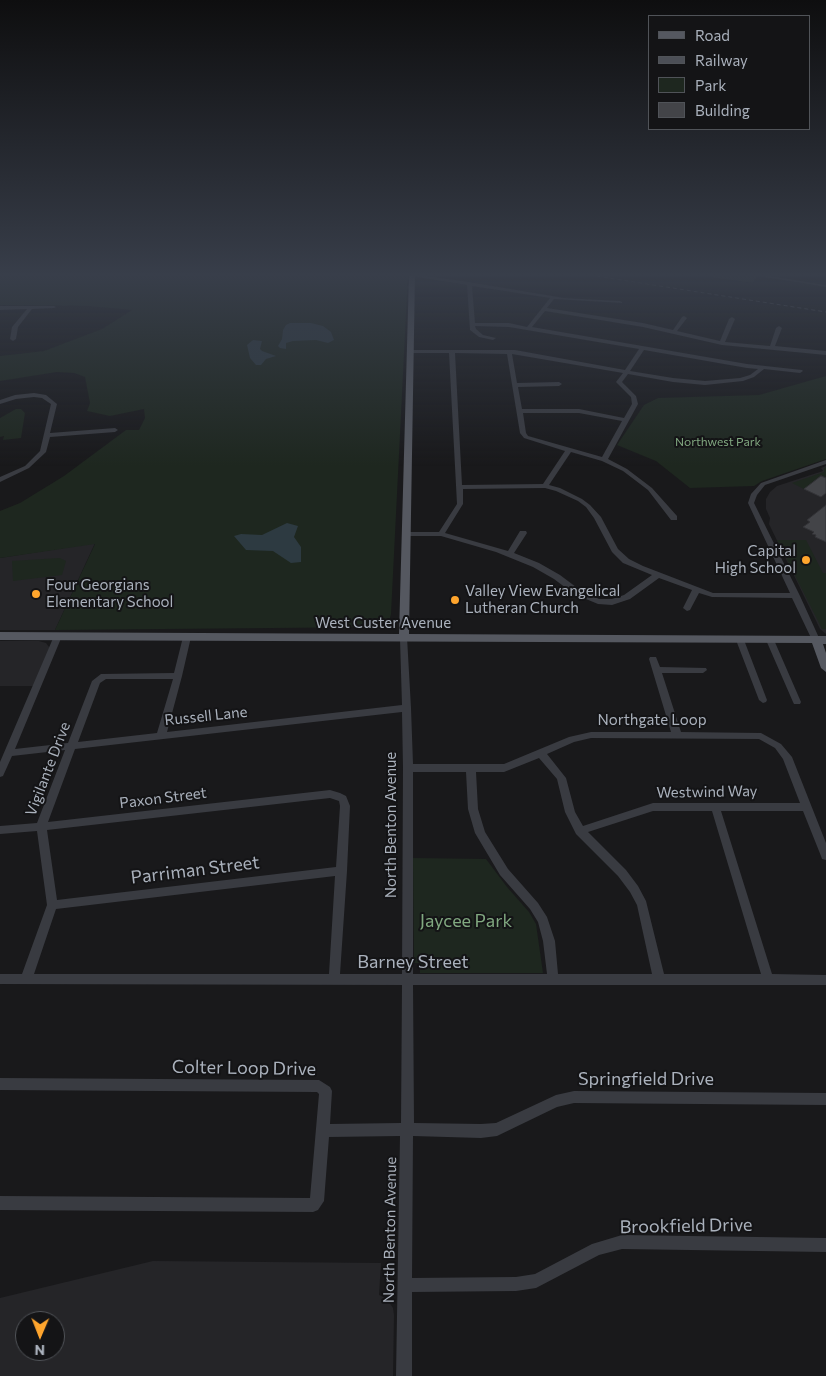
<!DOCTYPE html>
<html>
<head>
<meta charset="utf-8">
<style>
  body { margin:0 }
  #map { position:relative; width:826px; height:1376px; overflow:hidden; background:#19191b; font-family:Commissioner,sans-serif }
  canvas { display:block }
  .legend { position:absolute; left:648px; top:15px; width:162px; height:115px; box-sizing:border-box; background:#141416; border:1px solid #505358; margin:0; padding:6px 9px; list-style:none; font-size:15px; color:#aab1bc }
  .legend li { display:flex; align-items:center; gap:10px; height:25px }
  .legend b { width:25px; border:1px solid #505358 }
  .north { position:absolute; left:15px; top:1311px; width:50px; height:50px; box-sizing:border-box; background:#141416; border:1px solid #505358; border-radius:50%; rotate:181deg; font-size:14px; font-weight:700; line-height:20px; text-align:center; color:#aab1bc }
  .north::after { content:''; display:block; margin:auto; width:18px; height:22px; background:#ffa52d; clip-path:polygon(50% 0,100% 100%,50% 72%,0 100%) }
</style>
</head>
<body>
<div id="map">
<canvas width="826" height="1376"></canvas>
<ul class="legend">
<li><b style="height:6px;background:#555860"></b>Road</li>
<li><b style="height:6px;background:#4c4f56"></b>Railway</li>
<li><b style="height:14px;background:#1e271f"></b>Park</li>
<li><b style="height:14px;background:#434448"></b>Building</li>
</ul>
<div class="north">N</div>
</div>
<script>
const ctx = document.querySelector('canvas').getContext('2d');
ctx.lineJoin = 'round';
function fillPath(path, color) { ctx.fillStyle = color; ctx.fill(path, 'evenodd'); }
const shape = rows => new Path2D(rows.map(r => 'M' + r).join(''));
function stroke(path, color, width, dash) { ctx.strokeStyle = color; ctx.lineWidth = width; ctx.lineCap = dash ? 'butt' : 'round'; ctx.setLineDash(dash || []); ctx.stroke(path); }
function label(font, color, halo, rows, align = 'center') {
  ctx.font = font + ' Commissioner,sans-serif'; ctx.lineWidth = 4; ctx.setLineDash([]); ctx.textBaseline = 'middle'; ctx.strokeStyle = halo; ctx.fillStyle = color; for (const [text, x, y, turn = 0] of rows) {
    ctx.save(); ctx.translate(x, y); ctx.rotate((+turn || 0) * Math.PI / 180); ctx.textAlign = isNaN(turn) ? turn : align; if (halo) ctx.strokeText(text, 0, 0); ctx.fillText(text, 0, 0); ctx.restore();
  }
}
fillPath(shape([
  [826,466,826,634,820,629,769,524,770,518,766,509,766,499,770,492,777,486,823,471,821,468],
  [95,543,55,630,0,630,0,558],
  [0,641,39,641,46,643,49,647,49,652,34,686,0,686],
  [153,1261,381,1263,379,1295,386,1298,393,1308,394,1315,393,1376,0,1376,0,1298],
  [25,1321,55,1321,55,1351,25,1351]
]), '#252528');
fillPath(shape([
  [0,274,408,274,391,614,389,622,383,627,55,630,95,544,0,558,0,511,20,503,64,476,126,430,139,430,145,418,144,409,110,416,87,411,90,403,85,377,74,373,57,372,0,381,0,356,44,351,102,329,132,310,87,306,0,305],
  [690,274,758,274,753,283],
  [826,376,826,459,762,481,754,486,690,488,656,461,617,445,644,405,658,398,759,395],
  [16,409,21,409,25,413,21,438,3,440,4,436,0,437,0,418],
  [826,467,826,477,821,475,804,489,792,483,824,472,824,468],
  [777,540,806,540,823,573,826,573,826,629,822,629],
  [60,558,66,561,62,575,13,581,12,561],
  [413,858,486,859,507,887,529,912,536,924,543,973,420,973,420,963,414,963]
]), '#1e271f');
fillPath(shape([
  [290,323,311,323,323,326,331,332,334,340,328,343,316,340,293,341,286,343,286,349,280,348,278,346,282,339,283,330,286,325],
  [253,340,262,341,260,349,262,351,276,356,266,359,261,365,256,365,250,358,247,345],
  [287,523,298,526,294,537,301,547,301,562,291,563,273,551,246,550,234,536,241,534,262,535]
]), '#2d3a41');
const building = shape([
  [821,476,826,478,826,493,821,497,804,489,821,476],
  [826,505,826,542,815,537,816,535,812,534,814,532,803,527,810,522,807,520,826,505]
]);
fillPath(building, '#434448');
stroke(building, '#333337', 1);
fillPath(shape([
  [410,274,469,282,564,298,620,301,622,302,622,303,554,299,547,308,643,323,673,330,682,317,684,316,687,318,677,331,720,341,729,319,732,317,735,319,725,342,770,346,776,328,779,326,782,328,775,346,826,351,826,355,722,345,643,327,545,311,532,327,747,364,802,370,803,371,800,373,764,369,754,377,743,381,705,385,673,382,628,374,622,382,636,396,638,404,608,459,627,469,652,488,677,516,677,520,671,520,648,490,623,471,602,461,571,452,549,485,560,488,582,499,590,505,601,517,618,549,629,559,643,566,713,593,790,593,748,503,751,494,761,483,826,460,826,464,765,485,757,495,754,503,800,596,820,640,819,642,816,643,812,640,792,598,712,597,699,593,690,610,687,611,683,608,692,590,659,578,630,599,612,605,598,604,574,594,554,579,533,567,496,552,441,536,405,536,404,534,408,532,439,532,457,504,449,353,411,353,408,351,409,350,515,350,625,370,639,349,509,327,475,326,476,329,483,335,496,338,493,340,479,337,470,330,467,285,412,276,410,275,410,274],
  [472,286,550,298,527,327,509,323,475,323,472,286],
  [644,350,747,368,758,369,750,375,740,378,705,381,673,378,630,371,644,350],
  [455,353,507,354,520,433,524,438,565,451,543,484,462,485,455,353],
  [512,354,623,373,616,382,631,397,632,404,624,418,579,409,522,409,518,387,559,386,562,384,559,382,517,383,512,354],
  [523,413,579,413,622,421,602,457,528,436,526,433,523,413],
  [545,488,556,491,578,501,586,507,594,518,612,552,623,563,652,575,624,595,612,599,599,599,580,590,560,575,539,563,514,553,527,533,526,531,520,531,508,551,445,533,463,504,463,489,545,488],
  [757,274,826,285,826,287,759,276,757,275,757,274],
  [0,306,54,306,56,307,54,308,32,309,18,327,16,339,13,341,10,339,12,327,27,309,0,310,0,306],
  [34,393,46,395,57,404,50,433,115,428,118,430,115,432,50,437,46,452,29,468,0,482,0,477,25,466,40,451,51,404,42,398,34,397,16,399,0,404,0,400,15,395,34,393],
  [58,633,62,636,15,749,68,743,92,681,101,674,174,673,183,637,187,634,191,637,182,676,167,732,402,705,400,639,404,636,407,637,411,708,413,764,504,764,569,737,591,732,671,732,649,659,650,657,656,657,660,667,706,668,707,670,703,673,662,673,681,732,761,733,781,744,792,757,826,843,826,860,822,859,821,856,803,811,721,811,772,974,826,975,826,985,413,985,414,1123,481,1124,496,1123,556,1095,574,1091,826,1093,826,1105,574,1103,557,1107,497,1136,481,1138,413,1136,412,1278,516,1277,535,1274,592,1244,622,1235,826,1238,826,1252,622,1249,599,1255,536,1288,516,1291,412,1292,412,1376,396,1376,400,1136,329,1137,324,1201,318,1210,313,1212,0,1210,0,1196,310,1198,319,1094,317,1092,0,1090,0,1078,319,1080,330,1087,332,1091,330,1124,401,1123,402,985,0,984,0,974,22,974,47,905,37,831,0,834,0,826,37,823,65,750,12,756,3,776,0,777,0,762,54,636,58,633],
  [106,679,173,679,157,733,78,742,100,683,106,679],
  [402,712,403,768,402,974,340,974,347,871,350,806,346,796,340,793,330,790,48,822,75,749,402,712],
  [591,738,759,739,775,748,783,759,800,803,653,803,583,826,575,812,566,778,547,754,574,742,591,738],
  [539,758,557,779,565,812,576,834,618,876,630,892,637,905,652,974,558,974,555,941,547,917,538,903,508,869,485,832,478,809,476,772,504,772,539,758],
  [413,772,466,772,468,809,475,833,500,875,530,909,538,922,543,941,547,974,413,974,413,772],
  [330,798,339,801,340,806,336,867,57,900,47,830,330,798],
  [653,811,712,811,761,974,664,974,646,901,638,886,626,870,588,832,653,811],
  [335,876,329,974,34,974,56,909,335,876],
  [740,637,744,640,767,700,766,702,763,703,759,700,736,640,740,637],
  [770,637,774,640,801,702,800,704,794,704,793,702,766,640,770,637]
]), '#393b41');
fillPath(shape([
  [409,274,415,274,409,634,826,636,826,644,823,644,826,653,826,672,821,668,812,643,0,640,0,632,399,634,409,274]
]), '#555860');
stroke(shape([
  [583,274,826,312]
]), '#4c4f56', 1, [4, 3]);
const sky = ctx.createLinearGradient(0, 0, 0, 466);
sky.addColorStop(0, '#0e0e0f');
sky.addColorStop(0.59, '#383e4a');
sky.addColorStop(1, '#383e4a00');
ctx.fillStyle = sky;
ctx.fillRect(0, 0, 826, 466);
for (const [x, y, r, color] of [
  [806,560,5,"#ffa52d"],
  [36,594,5,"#ffa52d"],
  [455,600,5,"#ffa52d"]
]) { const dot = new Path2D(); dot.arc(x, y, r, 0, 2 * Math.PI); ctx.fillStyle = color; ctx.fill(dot); stroke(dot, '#141416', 2); }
label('12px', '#81a880', '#141416', [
  ["Northwest Park",718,442]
]);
label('15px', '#aab1bc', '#141416', [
  ["Capital",796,551,"right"],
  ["High School",796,568,"right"],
  ["Four Georgians",46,585],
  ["Elementary School",46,602],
  ["Valley View Evangelical",465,591],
  ["Lutheran Church",465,608]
], 'left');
label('15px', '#aab1bc', '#141416', [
  ["West Custer Avenue",383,623],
  ["Russell Lane",206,716,-6],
  ["Northgate Loop",652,720],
  ["Vigilante Drive",48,769,-69],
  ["Westwind Way",707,792,-1],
  ["Paxon Street",163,798,-7],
  ["North Benton Avenue",391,825,-90],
  ["North Benton Avenue",390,1230,-89]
]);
label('18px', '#aab1bc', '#141416', [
  ["Parriman Street",195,870,-7],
  ["Barney Street",413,962],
  ["Colter Loop Drive",244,1068,1],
  ["Springfield Drive",646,1079],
  ["Brookfield Drive",686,1226,-1]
]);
label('18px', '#81a880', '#141416', [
  ["Jaycee Park",466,921]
]);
</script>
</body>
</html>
